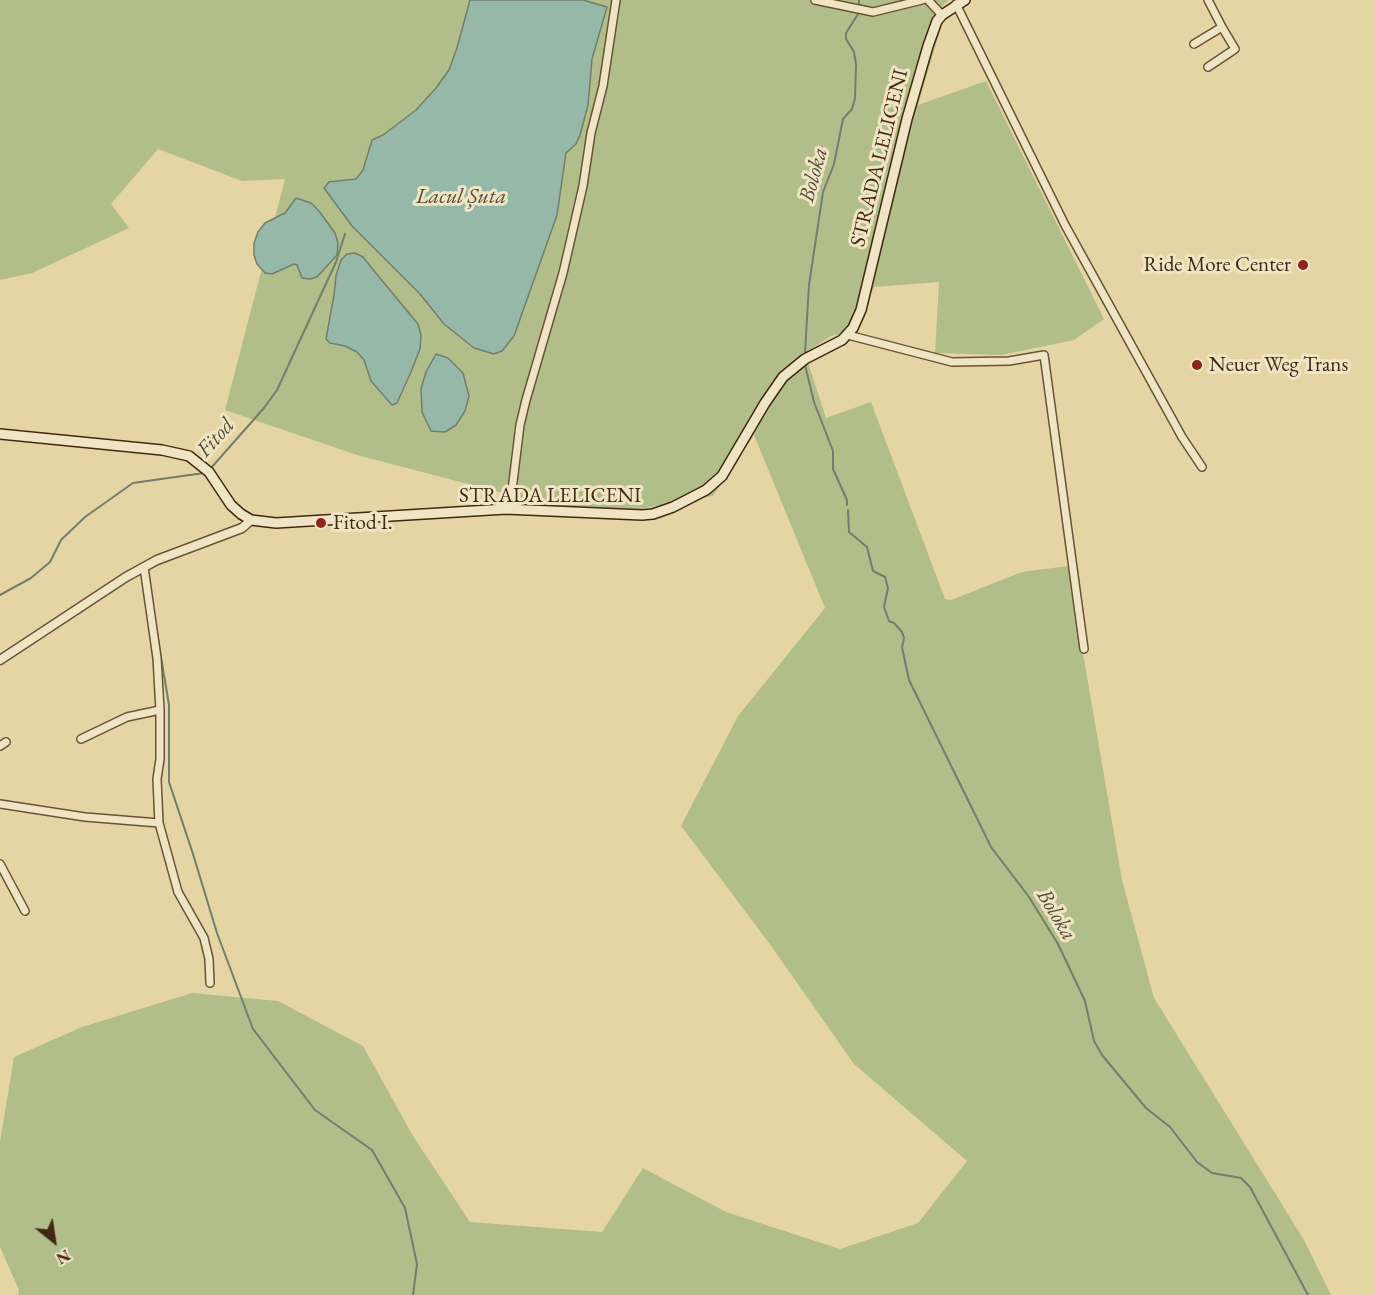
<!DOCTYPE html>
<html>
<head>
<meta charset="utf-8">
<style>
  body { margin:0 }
  #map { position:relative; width:1375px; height:1295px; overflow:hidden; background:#e6d5a4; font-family:"EB Garamond",serif }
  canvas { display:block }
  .north { position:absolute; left:24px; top:1211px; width:60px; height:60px; -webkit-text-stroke:4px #efe4c4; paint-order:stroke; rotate:150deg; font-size:16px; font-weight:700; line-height:24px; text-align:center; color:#422812 }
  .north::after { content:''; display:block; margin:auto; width:21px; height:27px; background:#422812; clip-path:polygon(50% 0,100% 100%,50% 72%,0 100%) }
</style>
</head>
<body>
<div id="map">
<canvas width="1375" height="1295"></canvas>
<div class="north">N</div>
</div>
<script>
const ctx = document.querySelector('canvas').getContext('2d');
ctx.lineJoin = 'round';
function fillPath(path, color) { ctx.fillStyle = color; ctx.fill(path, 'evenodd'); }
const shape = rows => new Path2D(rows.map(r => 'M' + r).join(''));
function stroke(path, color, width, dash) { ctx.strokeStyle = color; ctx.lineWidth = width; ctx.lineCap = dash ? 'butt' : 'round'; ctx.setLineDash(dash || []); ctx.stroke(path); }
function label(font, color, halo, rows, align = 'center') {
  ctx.font = font + ' "EB Garamond",serif'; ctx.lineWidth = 6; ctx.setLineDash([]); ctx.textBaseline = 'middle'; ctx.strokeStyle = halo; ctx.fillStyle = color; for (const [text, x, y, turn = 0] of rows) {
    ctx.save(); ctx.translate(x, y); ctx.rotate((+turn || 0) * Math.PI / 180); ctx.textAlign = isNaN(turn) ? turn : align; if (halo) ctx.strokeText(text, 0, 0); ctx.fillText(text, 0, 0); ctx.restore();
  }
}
fillPath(shape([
  [0,0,949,0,934,14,942,24,918,105,986,81,1104,319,1074,340,1001,355,935,353,939,282,874,287,857,331,831,336,805,353,826,418,871,402,945,599,951,600,1022,572,1068,566,1122,880,1154,998,1304,1240,1331,1295,18,1295,19,1290,0,1247,0,1142,14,1057,82,1027,192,993,278,1001,363,1046,413,1136,470,1222,602,1232,643,1168,726,1212,840,1249,918,1223,967,1161,854,1064,769,943,681,826,738,716,825,608,754,435,713,496,594,517,357,455,225,410,285,179,242,181,158,149,111,204,129,228,32,273,0,280]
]), '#b1be89');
const water = shape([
  [470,0,583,0,607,7,592,59,588,105,580,135,576,144,566,153,557,215,514,336,502,351,494,354,474,348,444,324,420,294,352,226,324,188,329,182,356,179,363,170,372,140,383,135,416,110,436,88,449,70,457,48,470,0],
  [296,198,311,203,319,211,335,233,338,243,337,255,317,277,310,279,302,278,297,265,294,264,272,274,265,273,257,264,254,255,254,243,258,232,265,223,285,213,296,198],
  [355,253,363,257,375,272,418,324,421,335,420,349,411,372,397,403,392,405,371,381,364,360,357,352,345,346,330,343,326,339,334,295,336,276,341,260,347,254,355,253],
  [436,354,448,358,463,373,469,396,465,411,456,425,445,432,431,431,422,412,421,389,426,372,436,354]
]);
fillPath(water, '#96b8a8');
stroke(water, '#747e6c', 1.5);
stroke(shape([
  [859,0,859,6],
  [805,352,809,285,823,192,834,164,843,119,852,109,855,98,856,64,854,52,846,39,846,33,858,14],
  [805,365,814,402,833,451,833,469,847,500,847,505],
  [211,468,264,408,277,390,336,262,345,234],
  [848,510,849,532,867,547,873,571,885,577,888,588,884,607,889,621,894,623,902,632,904,638,902,647,909,680,991,847,1029,897,1058,944,1085,1001,1094,1041,1102,1055,1146,1108,1170,1127,1197,1162,1212,1173,1241,1178,1250,1187,1308,1295],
  [0,595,31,578,50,562,61,540,85,517,133,483,204,473],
  [152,603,169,705,169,782,193,854,217,933,253,1029,315,1110,372,1150,405,1208,417,1264,413,1295]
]), '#747e6c', 2);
const minor = shape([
  [815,0,873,12,922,0],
  [928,0,942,15],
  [956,4,1065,225,1182,437,1202,467],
  [1194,44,1222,27,1208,0],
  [1208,67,1235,49,1222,27],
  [848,335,952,362,1009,361,1044,355,1084,649],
  [506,509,512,490,520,425,526,400,563,273,583,186,591,133,603,86,616,0],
  [144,567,157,658,160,710,160,759,157,779,159,823,178,892,204,938,209,959,210,983],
  [81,739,127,717,160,710],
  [0,746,6,742],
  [0,804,85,817,159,823],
  [0,864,25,911]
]);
const tertiary = shape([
  [0,660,126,577,157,560,242,528,251,520]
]);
const secondary = shape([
  [0,434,162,450,189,456,209,472,231,505,241,514,251,520,276,523,506,509,642,515,653,514,673,507,706,490,722,476,765,403,783,377,805,359,842,340,853,328,861,310,907,119,928,46,937,21,942,15,965,0]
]);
stroke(minor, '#6b5336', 10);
stroke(tertiary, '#6b5336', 11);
stroke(secondary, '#422812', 12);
stroke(minor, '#efe4c4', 7);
stroke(tertiary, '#efe4c4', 8);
stroke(secondary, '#efe4c4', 9);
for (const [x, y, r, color] of [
  [1303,265,6,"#8f2418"],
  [1197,365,6,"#8f2418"],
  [321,523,6,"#8f2418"]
]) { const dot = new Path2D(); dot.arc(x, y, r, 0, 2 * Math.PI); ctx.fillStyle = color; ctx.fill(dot); stroke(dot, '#efe4c4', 2); }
label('21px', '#422812', '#efe4c4', [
  ["STRADA LELICENI",880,158,-76],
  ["STRADA LELICENI",550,496]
]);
label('21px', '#422812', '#efe4c4', [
  ["Ride More Center",1291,265,"right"],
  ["Neuer Weg Trans",1209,365],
  ["Fitod I.",333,523]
], 'left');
label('italic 22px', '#574c38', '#efe4c4', [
  ["Boloka",814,175,-75],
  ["Lacul Șuta",461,197],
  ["Fitod",216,438,-48],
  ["Boloka",1056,915,59]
]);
</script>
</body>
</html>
